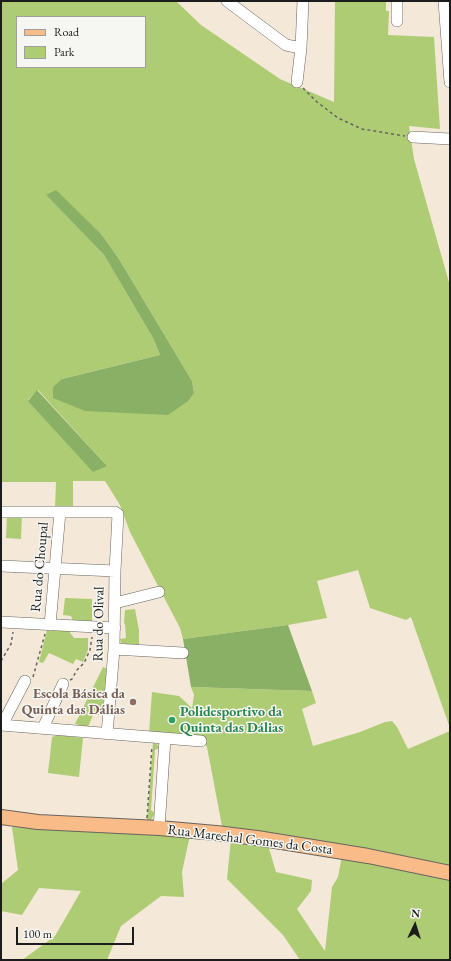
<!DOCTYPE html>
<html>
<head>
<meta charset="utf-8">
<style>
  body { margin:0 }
  #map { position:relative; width:451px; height:961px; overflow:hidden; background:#f4e9d9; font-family:"EB Garamond",serif }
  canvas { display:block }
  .frame { position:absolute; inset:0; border:2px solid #1c1c1c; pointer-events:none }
  .legend { position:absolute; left:16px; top:16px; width:130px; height:52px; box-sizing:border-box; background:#f6f6f2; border:1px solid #9f9f9c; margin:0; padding:5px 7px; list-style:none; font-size:12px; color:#1c1c1c }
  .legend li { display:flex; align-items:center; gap:8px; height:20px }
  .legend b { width:20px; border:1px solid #9f9f9c }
  .north { position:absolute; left:395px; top:905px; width:40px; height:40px; -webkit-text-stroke:3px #f6f6f2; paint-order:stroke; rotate:4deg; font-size:11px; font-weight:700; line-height:16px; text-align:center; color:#1c1c1c }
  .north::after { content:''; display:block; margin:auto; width:14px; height:18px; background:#1c1c1c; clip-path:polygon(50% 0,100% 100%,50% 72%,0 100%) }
  .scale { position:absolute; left:16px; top:927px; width:118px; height:18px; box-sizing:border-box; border:2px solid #1c1c1c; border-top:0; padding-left:5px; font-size:12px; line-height:14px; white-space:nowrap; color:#1c1c1c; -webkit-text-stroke:3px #f6f6f2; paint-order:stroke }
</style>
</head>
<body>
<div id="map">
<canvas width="451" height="961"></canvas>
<div class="frame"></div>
<ul class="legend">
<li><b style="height:5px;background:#f9bc89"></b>Road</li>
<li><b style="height:11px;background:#aecc73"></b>Park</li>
</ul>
<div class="north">N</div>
<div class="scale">100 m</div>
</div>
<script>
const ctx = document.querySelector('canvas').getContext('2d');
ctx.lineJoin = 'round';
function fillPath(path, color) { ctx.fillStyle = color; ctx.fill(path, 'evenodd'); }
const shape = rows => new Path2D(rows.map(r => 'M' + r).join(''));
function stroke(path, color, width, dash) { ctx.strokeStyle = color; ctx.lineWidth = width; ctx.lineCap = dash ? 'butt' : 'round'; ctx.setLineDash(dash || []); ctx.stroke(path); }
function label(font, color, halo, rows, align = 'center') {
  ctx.font = font + ' "EB Garamond",serif'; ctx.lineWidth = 3; ctx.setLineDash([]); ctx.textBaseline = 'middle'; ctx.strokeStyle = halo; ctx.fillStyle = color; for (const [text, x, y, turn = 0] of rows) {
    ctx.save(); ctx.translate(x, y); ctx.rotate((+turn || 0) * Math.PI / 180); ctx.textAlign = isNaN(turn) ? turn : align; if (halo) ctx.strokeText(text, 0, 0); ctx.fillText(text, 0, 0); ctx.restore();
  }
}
fillPath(shape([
  [1,1,176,1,201,25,280,79,334,102,335,1,386,1,386,11,389,11,388,35,434,37,440,129,409,126,414,159,450,286,450,728,411,617,406,620,370,608,358,570,317,581,327,618,288,625,183,639,180,628,130,532,120,505,105,481,73,481,73,507,55,507,56,482,1,482],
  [17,17,145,17,145,67,17,67],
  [46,195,102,235,119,259,192,381,194,393,62,379,160,355,153,338,104,255],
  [38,390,107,466,28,400],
  [7,515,22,515,21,539,6,538],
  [65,598,92,599,92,622,73,621,71,616,63,615],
  [135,609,139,630,139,646,121,643,120,639,126,638,125,624,124,623,125,610],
  [47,630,69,631,74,638,88,638,88,650,83,662,76,659,73,664,49,653,43,663,39,662],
  [103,667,107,669,102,715,93,715,88,727,75,724],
  [191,687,312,691,316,703,302,709,313,746,360,732,385,722,392,721,397,727,408,749,450,731,450,867,411,857,222,826,207,747,199,737,149,733,152,692,179,696,192,708,194,695],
  [58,735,83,738,79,777,48,773,52,737],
  [153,743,157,744,159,748,155,750,151,810,155,813,151,820,147,820],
  [12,827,190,835,182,872,184,897,161,896,121,926,107,960,22,960,55,936,81,891,39,888,22,915,1,911,1,884,18,870],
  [231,839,268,845,276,872,312,880,311,891,297,909,325,951,332,887,338,877,342,856,450,878,450,960,300,960,283,935,227,879]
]), '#aecc73');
fillPath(shape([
  [56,190,102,235,119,259,192,381,194,393,188,401,168,415,85,411,53,398,53,387,62,379,160,355,153,338,104,255,46,195],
  [37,390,107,466,93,472,28,401],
  [288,625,312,691,191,687,183,639]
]), '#8ab065');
const minor = shape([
  [227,1,286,45,301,48],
  [444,1,450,82],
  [397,21,397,1],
  [297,82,301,48,303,1],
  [413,137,450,139],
  [1,512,115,512,118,514,115,571,114,649,107,734],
  [1,566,115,571],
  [115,603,159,592],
  [1,622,115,628],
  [50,625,60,512],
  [114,649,183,653],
  [1,725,201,741],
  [2,725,25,681],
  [43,728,63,684],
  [159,828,165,739]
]);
const major = shape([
  [1,817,38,822,159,828,216,833,257,838,368,856,450,873]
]);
stroke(minor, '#68645e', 12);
stroke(major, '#68645e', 16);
stroke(shape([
  [303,88,317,102,338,118,362,129,405,136],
  [1,661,11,644,13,632],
  [33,677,45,634],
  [70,680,72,679,77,670,84,663,90,650,92,637],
  [147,818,152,746]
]), '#68645e', 1.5, [3, 3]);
stroke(minor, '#fff', 11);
stroke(major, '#f9bc89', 14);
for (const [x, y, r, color] of [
  [133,702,4,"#8d6e63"],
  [172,720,4,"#2e9e5b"]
]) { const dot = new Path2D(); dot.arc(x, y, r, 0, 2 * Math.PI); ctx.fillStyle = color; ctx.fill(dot); stroke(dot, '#f6f6f2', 1.5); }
label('14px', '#1c1c1c', '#f6f6f2', [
  ["Rua do Choupal",40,567,-85],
  ["Rua do Olival",99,624,-89],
  ["Rua Marechal Gomes da Costa",250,840,7]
]);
label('bold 14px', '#785e54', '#f6f6f2', [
  ["Escola Básica da",125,694],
  ["Quinta das Dálias",125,710]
], 'right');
label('bold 14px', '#27864d', '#f6f6f2', [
  ["Polidesportivo da",180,712],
  ["Quinta das Dálias",180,728]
], 'left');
</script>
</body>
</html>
